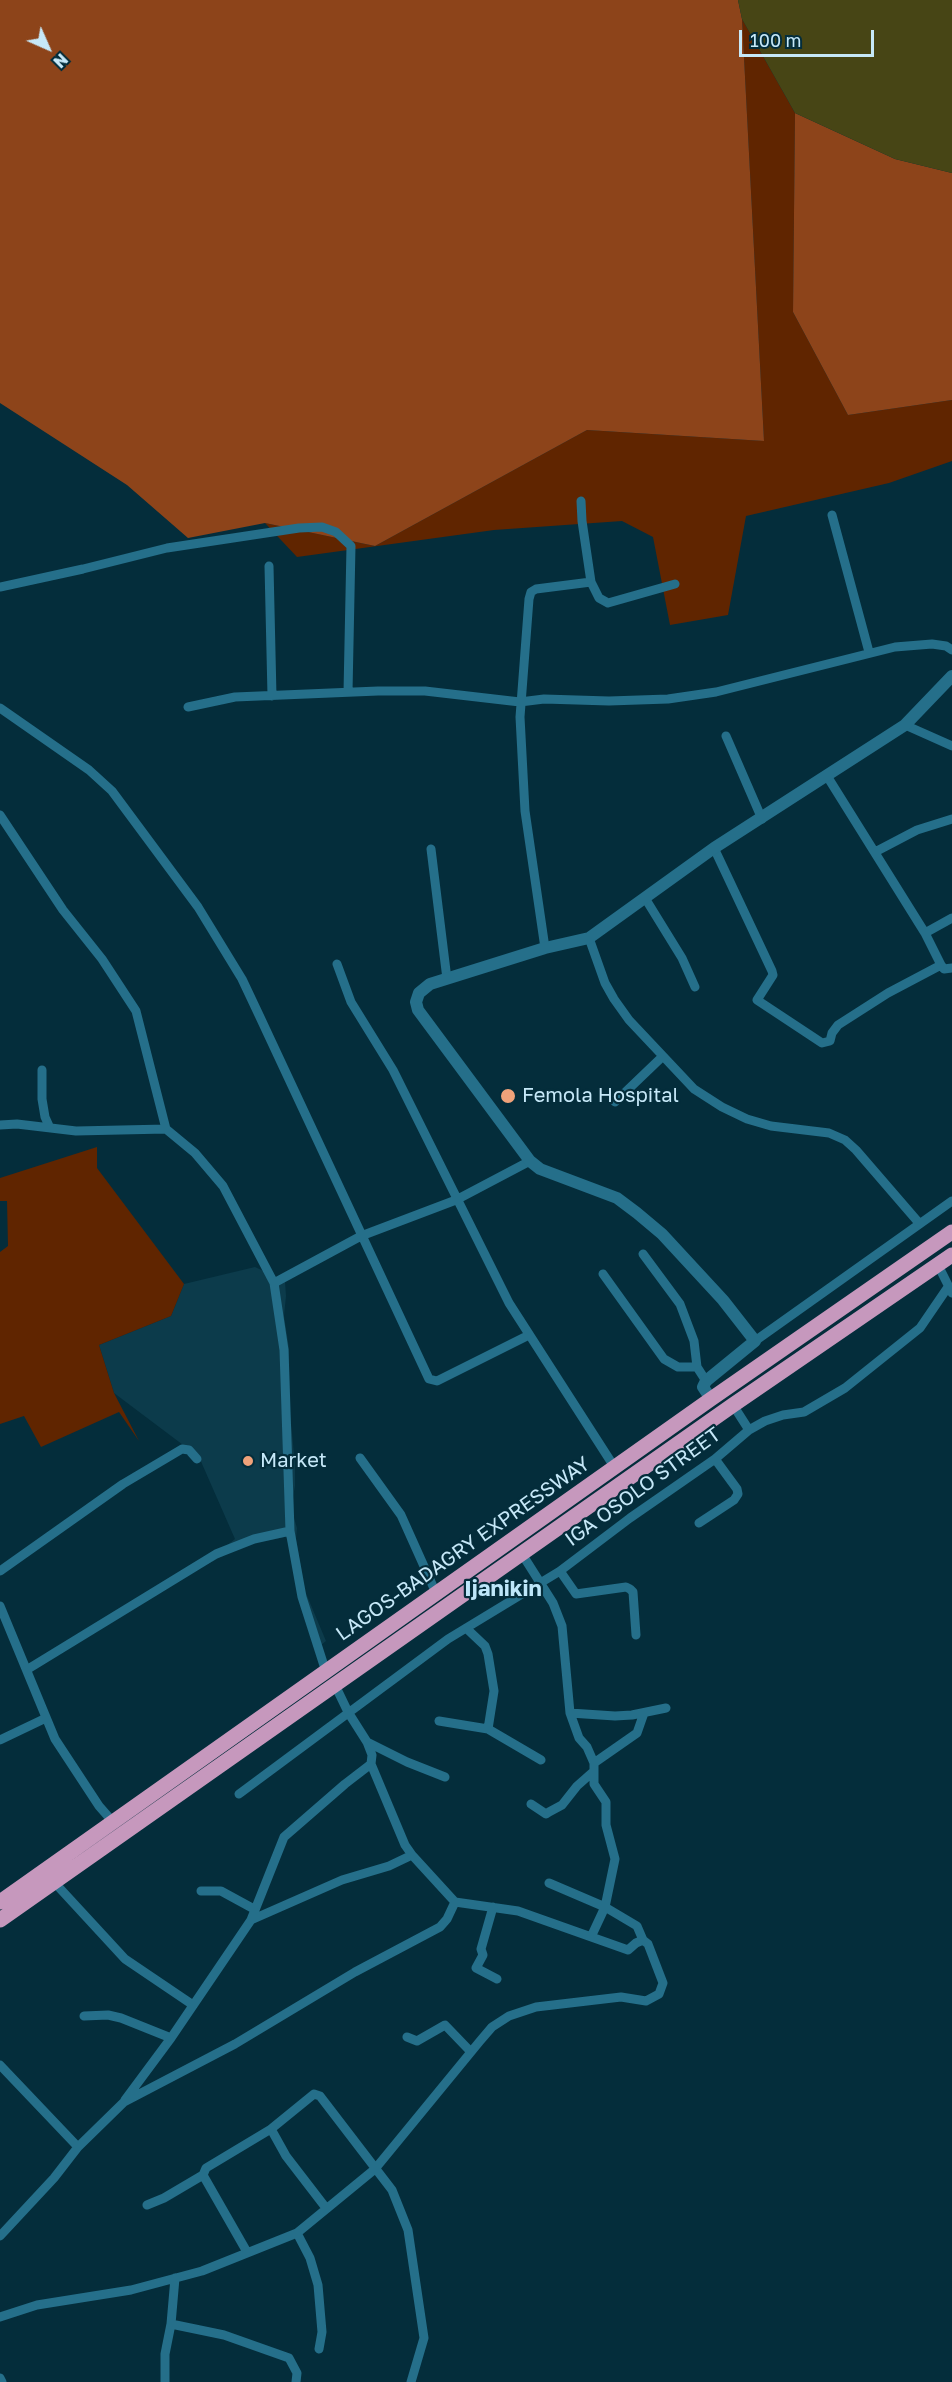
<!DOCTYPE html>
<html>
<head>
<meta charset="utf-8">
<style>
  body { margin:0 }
  #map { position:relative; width:952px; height:2382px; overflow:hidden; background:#042d3b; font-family:"Golos Text",sans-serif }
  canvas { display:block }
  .north { position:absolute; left:18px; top:18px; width:60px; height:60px; -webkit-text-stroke:4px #042d3b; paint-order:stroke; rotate:135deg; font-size:16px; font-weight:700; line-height:24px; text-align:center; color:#c6e8f8 }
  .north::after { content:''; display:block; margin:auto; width:21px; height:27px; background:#c6e8f8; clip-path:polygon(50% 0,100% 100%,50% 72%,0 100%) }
  .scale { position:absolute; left:739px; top:30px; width:135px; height:27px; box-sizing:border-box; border:3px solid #c6e8f8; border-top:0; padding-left:8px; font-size:18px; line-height:21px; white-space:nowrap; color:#c6e8f8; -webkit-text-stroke:4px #042d3b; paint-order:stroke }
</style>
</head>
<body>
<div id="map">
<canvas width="952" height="2382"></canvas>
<div class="north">N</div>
<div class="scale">100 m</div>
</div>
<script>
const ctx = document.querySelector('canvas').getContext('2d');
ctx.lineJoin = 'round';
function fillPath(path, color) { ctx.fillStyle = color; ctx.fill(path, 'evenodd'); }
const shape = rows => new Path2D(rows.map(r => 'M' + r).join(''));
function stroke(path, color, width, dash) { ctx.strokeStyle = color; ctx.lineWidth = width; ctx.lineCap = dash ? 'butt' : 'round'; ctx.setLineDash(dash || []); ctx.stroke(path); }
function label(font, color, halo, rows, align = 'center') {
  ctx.font = font + ' "Golos Text",sans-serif'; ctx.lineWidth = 4.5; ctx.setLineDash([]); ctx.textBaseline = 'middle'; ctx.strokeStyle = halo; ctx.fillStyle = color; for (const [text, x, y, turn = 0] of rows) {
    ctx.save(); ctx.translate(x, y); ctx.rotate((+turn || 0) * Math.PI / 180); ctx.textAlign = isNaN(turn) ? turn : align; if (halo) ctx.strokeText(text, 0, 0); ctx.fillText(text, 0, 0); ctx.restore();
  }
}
fillPath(shape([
  [255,1267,285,1281,286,1296,284,1316,289,1348,290,1413,295,1464,295,1486,291,1508,297,1528,296,1539,305,1591,326,1641,315,1650,292,1540,285,1537,244,1545,196,1570,235,1539,199,1457,114,1393,99,1345,171,1316,184,1284]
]), '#0c3b4b');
fillPath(shape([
  [742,19,795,113,793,312,848,415,952,400,952,461,889,483,746,516,728,615,670,625,653,537,622,521,494,530,297,557,265,523,375,546,587,430,764,441],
  [97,1147,97,1168,184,1284,171,1316,99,1345,114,1393,139,1441,119,1412,41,1447,24,1416,0,1424,0,1252,8,1246,7,1201,0,1201,0,1178]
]), '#602500');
fillPath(shape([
  [0,0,738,0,742,19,764,441,587,430,375,546,265,523,188,538,127,485,0,403],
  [795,113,895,159,952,173,952,400,848,415,793,312]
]), '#8d441a');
fillPath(shape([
  [738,0,952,0,952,173,895,159,795,113,742,19]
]), '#474515');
stroke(shape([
  [581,501,582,521,591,582,599,598,608,603,675,584],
  [832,515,869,652],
  [269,566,272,696],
  [0,587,83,569,167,548,299,528,322,527,336,532,351,546,348,692],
  [188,707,235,697,378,691,425,691,520,702,544,699,609,701,668,699,716,692,895,647,932,644,946,646,952,650],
  [0,708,89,770,112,791,198,907,242,979,259,1015,429,1379,437,1381,529,1335],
  [905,725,952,746],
  [726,736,762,819],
  [827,776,925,933,941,965,944,969,952,968],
  [0,815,63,910,102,959,136,1011,166,1129,195,1153,223,1186,274,1283,284,1350,290,1531,302,1597,326,1672],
  [714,848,772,971,773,975,757,1000,822,1043,830,1041,832,1033,838,1025,888,993,941,965],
  [431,849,447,979],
  [875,852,917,830,952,819],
  [645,898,682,958,695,987],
  [925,933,952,918],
  [589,938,605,983,614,999,629,1020,694,1089,722,1107,747,1119,771,1126,829,1133,845,1140,856,1150,919,1223],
  [545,948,525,811,520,717,529,599,531,592,536,589,591,582],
  [337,964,351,1002,393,1070,509,1303,615,1468],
  [42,1070,42,1099,45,1117,50,1128],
  [615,1102,662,1057],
  [0,1125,17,1124,76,1131,166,1129],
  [643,1254,680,1304,694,1341,697,1367,706,1381],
  [938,1265,952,1293],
  [603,1274,664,1359,678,1367,697,1367],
  [274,1283,361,1236,456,1200,530,1161],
  [755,1341,952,1201],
  [733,1405,749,1430],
  [360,1458,401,1515,436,1593],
  [699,1523,734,1500,738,1494,737,1489,715,1459],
  [522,1554,553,1603,562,1626,570,1713,579,1738,587,1747,594,1763,594,1784,606,1802,606,1825,615,1859,605,1907,591,1937],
  [0,1571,123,1484,182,1449,189,1450,197,1459],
  [560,1571,576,1594,626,1587,630,1589,633,1592,636,1635],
  [0,1606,55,1739,99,1806,113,1822],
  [466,1628,485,1646,488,1654,494,1691,488,1729],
  [28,1669,216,1554,254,1539,290,1531],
  [570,1713,615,1716,632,1715,666,1708],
  [439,1721,488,1729,541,1760],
  [0,1740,46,1718],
  [367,1742,407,1762,445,1777],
  [594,1763,637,1733,644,1713],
  [239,1794,448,1639,560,1571,630,1518,715,1459,749,1430,765,1421,783,1415,804,1412,845,1388,920,1328,948,1287],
  [531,1804,546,1814,549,1812,562,1805,577,1786,594,1771],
  [54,1882,125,1959,193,2005],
  [549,1883,605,1907,637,1926,643,1940],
  [201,1891,221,1891,254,1909],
  [493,1907,481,1949,483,1955,476,1968,497,1979],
  [251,1920,342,1880,389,1866,412,1855],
  [84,2016,108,2015,121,2018,171,2038],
  [407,2037,417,2041,445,2025,471,2052],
  [0,2065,78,2147],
  [125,2100,171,2038,251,1920,284,1837,345,1784,371,1764],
  [147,2205,164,2198,203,2175],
  [326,2208,286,2156,271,2129,314,2094,320,2096,392,2190,408,2230,424,2338,411,2382],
  [297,2233,310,2258,318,2285,322,2332,319,2349],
  [0,2236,54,2178,78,2147,124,2102,235,2044,355,1972,440,1927,447,1919,455,1902,412,1855,405,1845,371,1764,372,1755,367,1742,348,1712,335,1685],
  [247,2252,203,2175,206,2168,271,2129],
  [0,2317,37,2305,131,2290,202,2271,297,2233,375,2169,480,2041,492,2027,509,2016,536,2007,621,1997,646,2001,659,1994,663,1983,648,1944,643,1940,636,1943,628,1950,518,1911,455,1902],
  [171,2324,224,2335,289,2358,297,2373,296,2382],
  [0,2378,2,2382],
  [165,2382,165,2354,171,2324,175,2278]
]), '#256f8a', 9);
stroke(shape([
  [711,1399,703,1387,706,1381,755,1341,723,1300,662,1234,637,1213,617,1198,540,1169,530,1161,418,1010,416,1002,419,993,430,984,545,948,589,938,714,848,905,725,952,676]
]), '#256f8a', 12);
stroke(shape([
  [0,1902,711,1399,952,1232],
  [0,1920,733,1405,952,1255]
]), '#c698bd', 15);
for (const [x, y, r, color] of [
  [508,1096,8,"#f0a27a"],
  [248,1461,6,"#f0a27a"]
]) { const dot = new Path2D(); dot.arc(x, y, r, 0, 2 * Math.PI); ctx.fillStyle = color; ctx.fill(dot); stroke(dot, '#042d3b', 2); }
label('20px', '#c6e8f8', '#042d3b', [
  ["Femola Hospital",522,1096],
  ["Market",260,1461]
], 'left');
label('20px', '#c6e8f8', '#042d3b', [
  ["IGA OSOLO STREET",643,1487,-36],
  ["LAGOS-BADAGRY EXPRESSWAY",463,1549,-35]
]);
label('bold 22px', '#bee7fa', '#042d3b', [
  ["Ijanikin",503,1589]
]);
</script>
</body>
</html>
